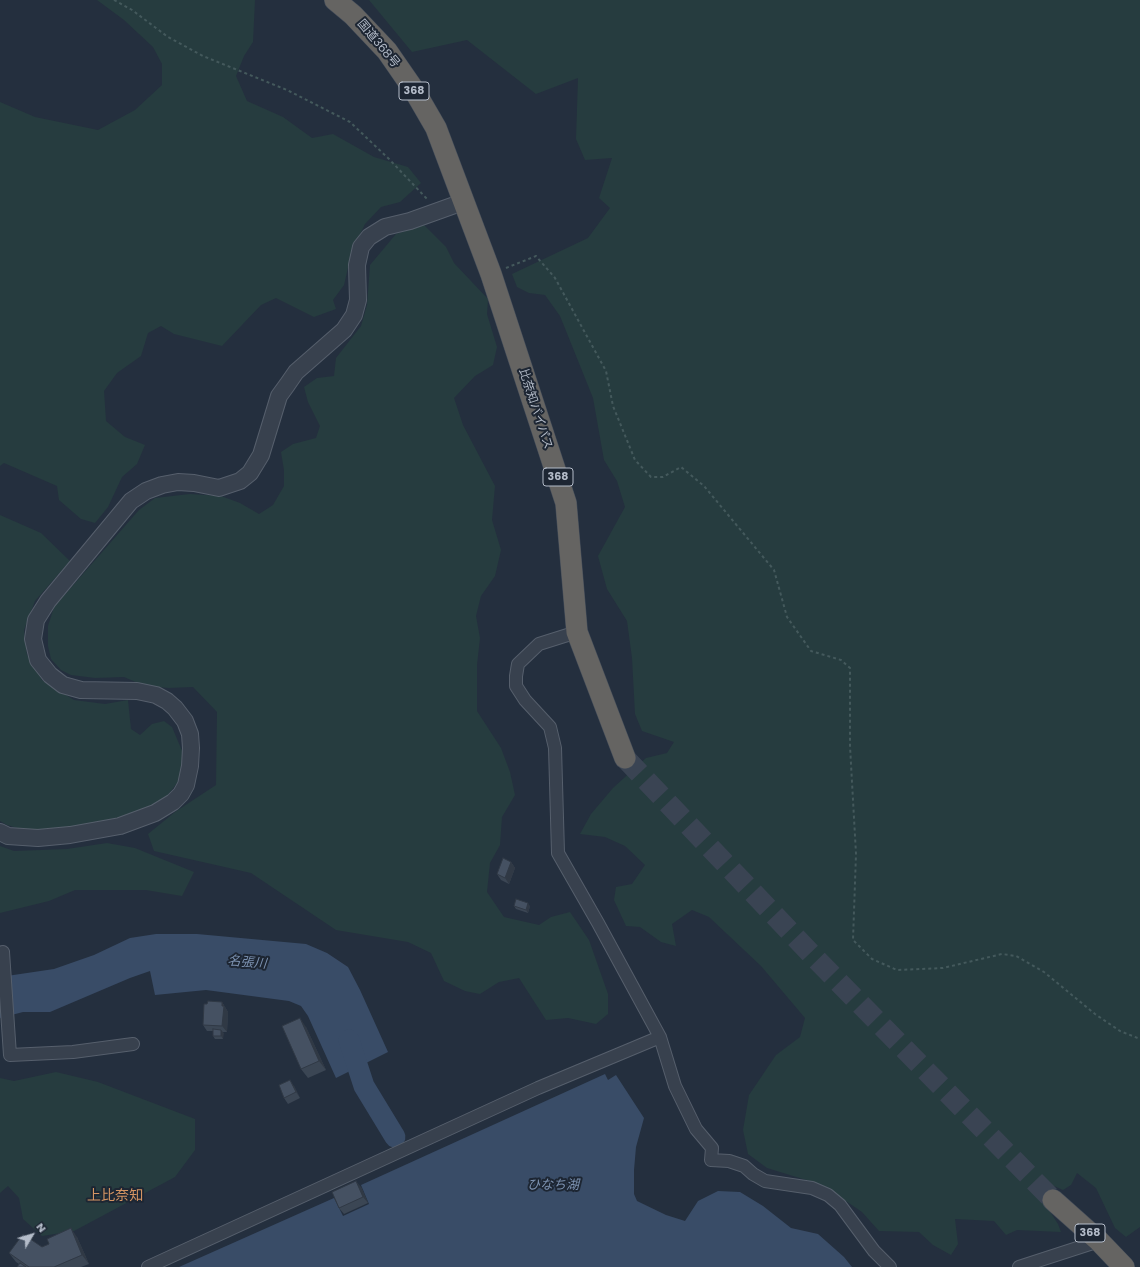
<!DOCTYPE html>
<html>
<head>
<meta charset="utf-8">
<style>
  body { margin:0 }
  #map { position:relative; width:1140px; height:1267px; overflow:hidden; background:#242f3e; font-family:Poppins,sans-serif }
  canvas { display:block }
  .north { position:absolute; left:12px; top:1215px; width:40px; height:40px; -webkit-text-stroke:3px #1d2633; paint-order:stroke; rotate:52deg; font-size:11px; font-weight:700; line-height:16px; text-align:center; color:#b4bcc9 }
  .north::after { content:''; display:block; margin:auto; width:14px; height:18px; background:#b4bcc9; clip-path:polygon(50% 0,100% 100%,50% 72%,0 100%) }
</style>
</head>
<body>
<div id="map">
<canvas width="1140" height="1267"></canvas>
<div class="north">N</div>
</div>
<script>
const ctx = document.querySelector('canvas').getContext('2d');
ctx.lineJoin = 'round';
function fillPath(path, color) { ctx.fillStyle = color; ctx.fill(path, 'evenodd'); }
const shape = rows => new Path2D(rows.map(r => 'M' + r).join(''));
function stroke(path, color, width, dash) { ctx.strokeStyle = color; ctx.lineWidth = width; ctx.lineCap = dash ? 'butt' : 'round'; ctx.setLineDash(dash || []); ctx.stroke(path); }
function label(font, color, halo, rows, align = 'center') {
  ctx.font = font + ' Poppins,"Noto Sans JP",sans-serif'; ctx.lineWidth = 4; ctx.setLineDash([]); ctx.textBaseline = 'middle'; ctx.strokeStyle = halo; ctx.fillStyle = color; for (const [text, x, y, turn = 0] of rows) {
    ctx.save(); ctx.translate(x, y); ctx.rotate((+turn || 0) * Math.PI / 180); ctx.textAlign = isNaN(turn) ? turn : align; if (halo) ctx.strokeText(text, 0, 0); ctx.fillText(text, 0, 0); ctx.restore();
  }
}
fillPath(shape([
  [97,0,255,0,253,42,244,56,236,76,247,101,283,117,312,138,333,134,374,157,408,167,421,183,400,202,381,207,365,224,352,251,344,285,333,300,336,309,314,317,276,298,261,305,222,346,174,334,161,326,148,333,141,356,117,373,104,391,106,421,125,437,145,445,137,464,122,477,108,507,95,523,81,519,59,500,57,486,4,463,0,466,0,102,35,117,98,130,135,110,162,85,162,64,153,47,124,20],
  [369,0,1140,0,1140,1227,1126,1237,1115,1228,1096,1188,1077,1173,1071,1185,1063,1190,1054,1186,1040,1196,1058,1224,1061,1232,1017,1230,1006,1235,994,1221,955,1219,958,1244,951,1255,933,1245,919,1232,879,1231,862,1212,837,1195,816,1183,767,1168,748,1154,743,1130,749,1095,776,1055,800,1037,805,1018,761,966,709,917,692,910,672,924,676,946,661,942,640,927,626,926,614,900,616,887,632,884,645,865,625,846,605,837,580,834,591,814,613,788,646,758,667,753,674,742,642,731,635,714,632,658,627,621,607,589,598,556,625,507,617,481,604,460,593,398,560,316,545,295,529,293,517,287,512,274,588,238,610,208,599,198,612,158,585,160,576,139,578,78,536,94,467,40,412,52],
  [424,225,446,247,454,263,488,299,487,314,497,347,493,365,475,376,454,398,463,425,495,486,492,520,501,550,495,576,481,596,476,616,480,638,477,665,477,711,501,748,510,772,515,795,502,817,500,845,490,863,487,892,504,917,539,925,551,917,570,912,589,940,608,994,608,1014,596,1024,568,1018,546,1020,519,978,499,982,480,994,465,991,444,981,431,953,408,942,336,930,251,873,154,851,148,834,175,812,216,785,217,712,193,687,169,688,145,686,124,677,95,678,71,675,61,670,51,659,48,646,48,626,54,607,139,510,155,498,190,494,221,496,240,503,259,514,273,505,284,486,284,470,281,452,293,444,316,438,320,426,308,402,304,387,317,378,334,376,336,358,361,326,367,305,370,265,396,234],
  [0,515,41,533,70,561,35,601,24,630,27,655,42,680,74,700,105,704,128,700,131,729,140,735,152,724,164,721,172,727,183,753,181,778,167,796,155,807,114,821,63,831,31,832,7,825,0,821],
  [107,843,135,848,194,872,182,896,146,890,75,890,49,901,0,913,0,846,14,851,67,849],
  [56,1072,98,1082,195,1119,195,1150,175,1177,74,1231,42,1236,23,1219,19,1198,8,1186,0,1193,0,1078,14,1081]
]), '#263c3f');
fillPath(shape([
  [156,934,197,934,306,944,327,953,348,967,360,990,388,1052,336,1078,308,1016,301,1006,289,1001,206,990,155,995,150,971,130,978,50,1012,23,1012,0,1018,0,977,54,969,94,955,130,938],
  [605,1074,608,1080,616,1075,644,1118,636,1147,634,1170,634,1194,637,1201,666,1215,685,1221,698,1201,718,1191,740,1192,763,1206,791,1228,818,1234,844,1257,852,1267,179,1267,334,1198,343,1216,369,1204,361,1185]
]), '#394c67');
stroke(shape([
  [349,1040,364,1086,395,1137]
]), '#394c67', 21);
stroke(shape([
  [625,758,815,958,1053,1200]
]), '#3a4453', 21, [21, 10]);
const minor = shape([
  [0,953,3,952,10,1055,73,1052,133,1044],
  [660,1037,675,1086,696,1129,712,1148,711,1160,729,1161,744,1166,753,1174,765,1181,812,1188,828,1195,840,1205,874,1251,890,1267],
  [148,1267,538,1088,660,1037,598,923,558,853,555,748,550,727,525,700,516,686,516,676,518,664,539,644,577,632],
  [1019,1267,1099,1241]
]);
const tertiary = shape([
  [0,832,8,836,38,838,70,835,120,826,155,813,173,802,181,794,186,785,190,766,191,748,190,734,185,721,175,708,167,701,156,695,137,691,81,690,63,685,50,675,38,660,33,639,36,620,48,601,131,501,146,491,162,485,178,482,194,483,219,488,240,481,250,473,261,455,279,396,287,385,296,372,344,330,354,315,358,300,357,265,361,247,369,237,385,227,410,221,463,202]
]);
const trunk = shape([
  [335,0,353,15,387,51,414,90,436,128,491,274,566,503,577,632,625,758],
  [1053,1200,1099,1241,1124,1267]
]);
stroke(minor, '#565f6c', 14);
stroke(tertiary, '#565f6c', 18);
stroke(trunk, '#434c59', 22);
stroke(shape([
  [114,0,132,10,168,37,203,56,287,90,350,122,389,159,428,200],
  [506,268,536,256,555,278,606,371,613,406,635,460,651,477,663,477,681,467,704,486,774,570,787,617,811,651,841,660,850,668,850,746,856,854,853,940,872,959,897,970,943,968,1002,954,1016,956,1044,972,1095,1014,1120,1031,1140,1039]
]), '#44595c', 2, [3, 3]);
stroke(minor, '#38414e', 12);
stroke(tertiary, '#38414e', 16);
stroke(trunk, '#656462', 21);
fillPath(shape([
  [511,862,515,868,509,884,501,880,497,874],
  [514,906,530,906,528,913,516,909],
  [222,1002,228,1012,227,1032,223,1032,223,1039,215,1039,213,1036,213,1031,207,1031,203,1025,207,1004],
  [306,1027,326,1070,308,1078,301,1069],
  [294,1086,300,1098,288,1104,284,1098],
  [361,1187,368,1203,344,1214,339,1208],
  [77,1237,89,1264,81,1267,17,1267,19,1264,16,1262,9,1253,42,1247]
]), '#3b4654');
fillPath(shape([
  [511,862,515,868,509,884,505,878],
  [528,903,530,906,528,913,526,910],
  [222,1002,228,1012,227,1032,222,1026],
  [300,1018,306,1027,326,1070,319,1061],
  [221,1030,224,1033,223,1039,221,1036],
  [290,1080,294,1086,300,1098,296,1092],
  [356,1181,361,1187,368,1203,363,1197],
  [71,1228,77,1237,89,1264,82,1255]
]), '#303945');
const building = shape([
  [503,858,511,862,505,878,497,874,503,858],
  [516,899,528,903,526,910,514,906,516,899],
  [208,1001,222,1002,222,1006,224,1006,222,1026,203,1025,204,1004,207,1004,208,1001],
  [300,1018,319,1061,301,1069,282,1026,300,1018],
  [213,1029,221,1030,221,1036,213,1036,213,1029],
  [290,1080,296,1092,284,1098,279,1085,290,1080],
  [356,1181,363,1197,339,1208,332,1192,356,1181],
  [71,1228,82,1255,54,1267,29,1267,9,1253,23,1234,42,1247,49,1244,47,1239,71,1228],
  [20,1263,26,1267,17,1267,20,1263]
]);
fillPath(building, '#455162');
stroke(building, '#303945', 1);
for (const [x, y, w] of [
  [414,91,30],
  [558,477,30],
  [1090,1233,30]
]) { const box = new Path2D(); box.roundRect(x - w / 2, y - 9, w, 18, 3); ctx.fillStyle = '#1d2633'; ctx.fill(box); stroke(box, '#b4bcc9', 1); }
label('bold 11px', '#b4bcc9', null, [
  ["368",414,91],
  ["368",558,477],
  ["368",1090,1233]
]);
label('12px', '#b4bcc9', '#1d2633', [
  ["国道368号",378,44,50],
  ["比奈知バイパス",535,409,72]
]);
label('italic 13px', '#7c92b1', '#1d2633', [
  ["名張川",247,963,5],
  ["ひなち湖",553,1186]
]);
label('14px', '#d59563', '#1d2633', [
  ["上比奈知",115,1196]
]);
</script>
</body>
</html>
